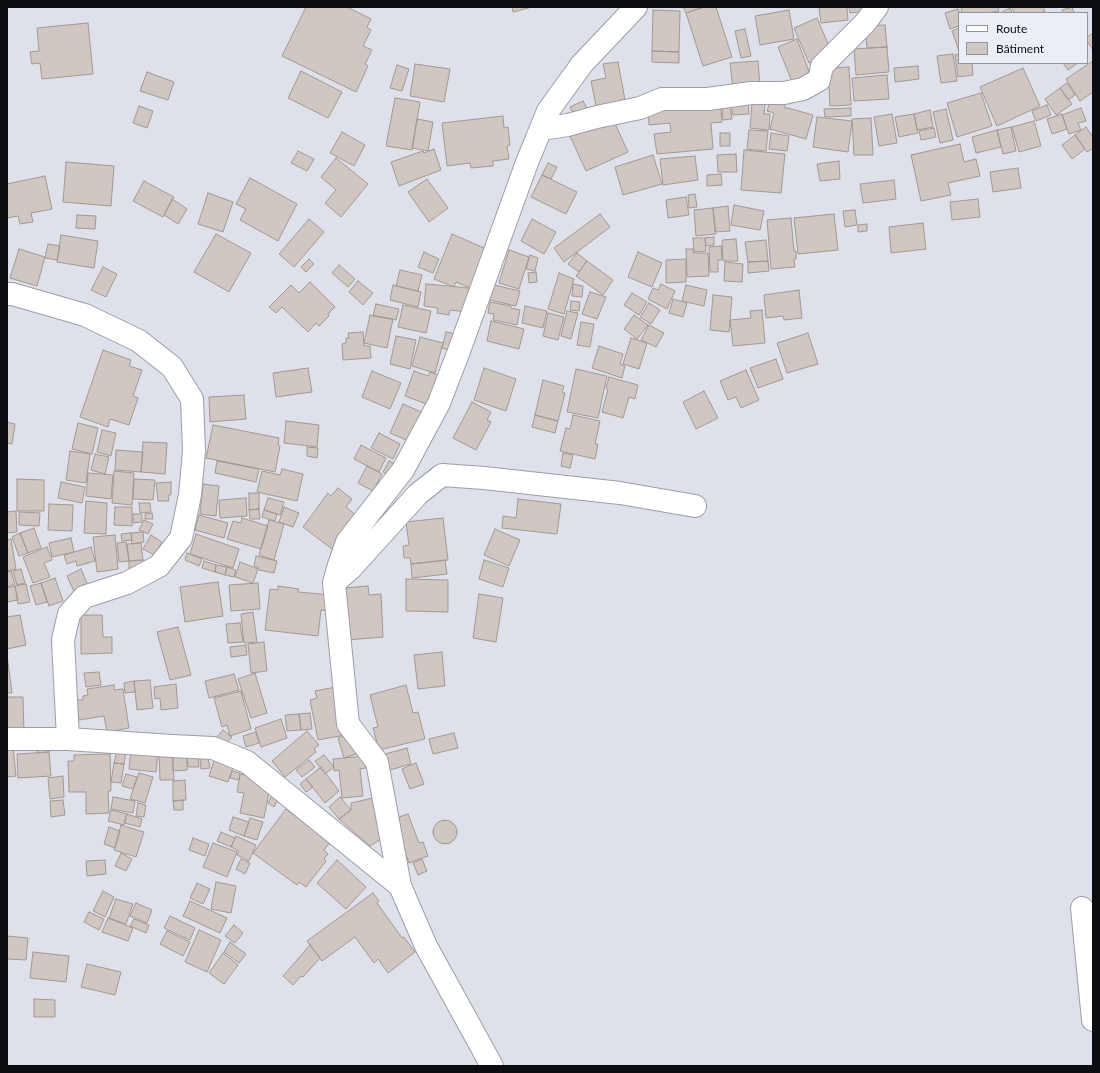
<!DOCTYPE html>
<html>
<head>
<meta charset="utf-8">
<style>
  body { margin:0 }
  #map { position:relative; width:1100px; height:1073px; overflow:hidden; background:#dfe1ea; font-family:Lato,sans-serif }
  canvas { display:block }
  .frame { position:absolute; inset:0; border:8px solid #0c0d10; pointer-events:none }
  .legend { position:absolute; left:958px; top:12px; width:130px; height:52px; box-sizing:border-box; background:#eceef7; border:1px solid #92949b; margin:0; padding:5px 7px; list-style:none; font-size:12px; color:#0c0d10 }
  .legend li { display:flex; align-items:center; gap:8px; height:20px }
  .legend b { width:20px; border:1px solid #92949b }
</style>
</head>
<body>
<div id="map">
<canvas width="1100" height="1073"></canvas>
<div class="frame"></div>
<ul class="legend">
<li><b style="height:5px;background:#fff"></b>Route</li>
<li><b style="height:11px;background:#d1c7c2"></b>Bâtiment</li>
</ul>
</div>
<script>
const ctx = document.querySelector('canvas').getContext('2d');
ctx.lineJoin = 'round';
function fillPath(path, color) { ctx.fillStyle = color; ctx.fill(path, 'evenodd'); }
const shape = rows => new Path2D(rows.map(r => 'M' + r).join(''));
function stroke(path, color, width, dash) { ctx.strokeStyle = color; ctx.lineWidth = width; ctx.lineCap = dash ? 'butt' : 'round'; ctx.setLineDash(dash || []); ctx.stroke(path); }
const building = shape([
  [306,7,347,7,371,19,367,27,371,30,363,46,372,50,365,64,368,66,356,92,282,56,306,7],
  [512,7,532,7,513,12,512,7],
  [683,7,704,7,686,13,683,7],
  [704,7,716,7,732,57,703,66,686,13,704,7],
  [819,7,847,7,848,20,821,23,819,7],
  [849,7,866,7,867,11,850,13,849,7],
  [961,7,998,7,999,11,987,13,962,13,961,7],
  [1012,7,1043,7,1045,11,1041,13,1014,13,1012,7],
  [1072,7,1074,13,1063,13,1062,10,1072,7],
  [1010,8,1012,13,1000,13,1010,8],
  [958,9,960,13,959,26,950,29,945,13,958,9],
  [653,10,680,11,679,52,652,51,653,10],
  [789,10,794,39,760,45,755,16,789,10],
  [817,18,832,53,809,63,794,28,817,18],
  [88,23,93,74,42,79,40,63,32,64,30,52,39,51,37,28,88,23],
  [885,25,887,47,867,48,865,26,885,25],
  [959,28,959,51,952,31,959,28],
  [745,29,751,56,741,58,735,31,745,29],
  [1093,33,1093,50,1087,41,1087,37,1093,33],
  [797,39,811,77,793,84,778,47,797,39],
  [887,47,889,72,856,75,854,49,887,47],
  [652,51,679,52,679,63,652,62,652,51],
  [953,54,957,81,941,83,937,56,953,54],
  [959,54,959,63,972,63,973,75,958,77,955,55,959,54],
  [758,61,760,86,733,89,730,63,758,61],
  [1093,61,1093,92,1080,101,1066,79,1093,61],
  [618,62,625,100,597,111,591,81,606,78,603,64,618,62],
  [1063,63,1078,63,1068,70,1063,63],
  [415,64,450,69,444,102,410,96,415,64],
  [397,65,409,69,402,91,390,88,397,65],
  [918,66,919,79,895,82,894,68,918,66],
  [849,67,851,105,830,106,828,68,849,67],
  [1023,68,1040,106,997,126,980,87,1023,68],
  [301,71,342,92,328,118,288,98,301,71],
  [147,72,174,82,168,100,140,91,147,72],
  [887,75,889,99,854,101,852,78,887,75],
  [1067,83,1075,95,1068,100,1060,88,1067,83],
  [1060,88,1072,104,1056,115,1045,99,1060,88],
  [981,93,992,126,957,137,947,103,981,93],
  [772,95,786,99,784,107,813,115,806,139,770,129,774,113,767,111,772,95],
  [395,98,420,102,412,150,386,146,395,98],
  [583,101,590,114,577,121,570,107,583,101],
  [720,101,722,122,711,123,713,149,657,154,654,134,671,132,670,123,649,125,648,108,720,101],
  [748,102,749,114,733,115,731,104,748,102],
  [752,103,765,104,764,114,770,114,769,130,750,128,752,103],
  [730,104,732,119,723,120,722,105,730,104],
  [1047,105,1051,115,1036,121,1032,111,1047,105],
  [139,106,153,111,147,128,133,123,139,106],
  [851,108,851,116,825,117,824,109,851,108],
  [1081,108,1086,121,1078,123,1081,130,1069,134,1062,115,1081,108],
  [946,109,953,140,940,143,933,112,946,109],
  [930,110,933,127,917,130,914,114,930,110],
  [892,114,897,143,879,146,874,117,892,114],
  [914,114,918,133,899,137,895,117,914,114],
  [1062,114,1067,129,1052,134,1047,119,1062,114],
  [611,115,628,152,586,171,569,134,611,115],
  [503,116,504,128,508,127,510,145,507,146,509,159,493,161,493,166,471,168,470,163,447,166,442,123,503,116],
  [817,117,852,121,848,152,813,147,817,117],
  [871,118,873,155,854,155,852,119,871,118],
  [417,119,433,122,428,151,412,148,417,119],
  [1034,121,1041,146,1019,152,1012,127,1034,121],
  [1011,127,1016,151,1003,154,997,130,1011,127],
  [1086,127,1093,137,1093,148,1087,152,1075,135,1086,127],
  [934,128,936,137,921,140,919,131,934,128],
  [749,130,768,131,766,151,747,149,749,130],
  [997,130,1001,147,976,153,972,137,997,130],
  [342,132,365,145,354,166,330,153,342,132],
  [720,133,730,133,730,146,720,146,720,133],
  [771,133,789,136,787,151,769,149,771,133],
  [1075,135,1085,149,1072,159,1062,145,1075,135],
  [960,144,964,162,976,159,980,176,948,183,951,195,921,201,911,155,960,144],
  [434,149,441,170,399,186,391,162,423,151,424,153,434,149],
  [744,150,785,154,781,193,741,190,744,150],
  [298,151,314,159,307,171,291,163,298,151],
  [736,154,737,172,718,172,717,155,736,154],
  [653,155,662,184,623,195,615,167,653,155],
  [695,156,698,180,663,185,660,159,695,156],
  [336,158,368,184,341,217,325,203,336,190,321,177,336,158],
  [839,161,840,179,820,181,817,164,839,161],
  [66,162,114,166,111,206,63,202,66,162],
  [548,163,557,167,551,179,542,175,548,163],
  [1018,168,1021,188,993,192,990,172,1018,168],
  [721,174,722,185,707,186,707,175,721,174],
  [542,175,577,192,566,214,531,197,542,175],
  [45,176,52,209,31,213,33,222,20,224,18,216,7,218,7,184,45,176],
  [250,178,297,204,278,241,240,220,246,209,236,204,250,178],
  [427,179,448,208,429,222,408,192,427,179],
  [894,180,896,199,863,203,860,184,894,180],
  [144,181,174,197,163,217,133,201,144,181],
  [208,193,233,202,223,232,198,224,208,193],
  [695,194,697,207,689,208,688,195,695,194],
  [686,197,689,215,668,218,666,200,686,197],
  [172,199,187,209,178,224,164,215,172,199],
  [978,199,980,217,952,220,950,202,978,199],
  [734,205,764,211,760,230,731,225,734,205],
  [728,206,730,231,715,232,713,208,728,206],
  [713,208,716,234,696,236,694,210,713,208],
  [855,210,857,225,845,227,843,211,855,210],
  [600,214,610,227,564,262,554,248,600,214],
  [834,214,838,250,798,254,794,218,834,214],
  [77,215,96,216,95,229,76,228,77,215],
  [791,218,794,251,796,251,796,259,794,259,795,267,771,269,767,220,791,218],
  [309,219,324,232,294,267,279,254,309,219],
  [532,219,556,232,544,254,521,241,532,219],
  [923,223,926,249,891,253,889,227,923,223],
  [867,224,867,231,858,232,858,225,867,224],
  [216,234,251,253,229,292,194,272,216,234],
  [452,234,491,251,475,290,456,282,454,287,434,279,452,234],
  [61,235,98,241,94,268,57,262,61,235],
  [714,237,714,245,706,246,705,238,714,237],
  [693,238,705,238,706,251,694,252,693,238],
  [736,239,738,261,723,261,722,240,736,239],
  [766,240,768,261,748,262,745,242,766,240],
  [48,244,60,246,57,260,45,258,48,244],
  [721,246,722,260,718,260,718,272,710,272,709,247,721,246],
  [19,249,45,257,37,286,10,278,19,249],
  [686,249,693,249,693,253,708,253,709,276,687,277,686,249],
  [509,250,529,257,519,289,499,283,509,250],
  [424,252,439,259,433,273,418,267,424,252],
  [638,252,662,263,652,287,628,277,638,252],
  [577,253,587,261,579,272,568,264,577,253],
  [530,255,538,258,535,271,526,269,530,255],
  [309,259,314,264,306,272,301,267,309,259],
  [686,259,686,282,666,283,666,260,686,259],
  [587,261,613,280,603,295,576,276,587,261],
  [768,261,769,271,748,273,748,262,768,261],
  [725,262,743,264,742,282,724,281,725,262],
  [339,265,355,279,348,287,332,273,339,265],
  [103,267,117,274,106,297,91,290,103,267],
  [400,270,422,275,418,291,396,286,400,270],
  [536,272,537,282,529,283,528,273,536,272],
  [559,273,574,279,564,314,548,309,559,273],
  [358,281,373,293,363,305,349,292,358,281],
  [310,282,335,307,328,314,329,316,319,326,316,323,308,332,282,307,276,313,269,307,291,285,299,293,310,282],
  [426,284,469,288,467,312,450,310,449,315,437,313,438,308,424,306,426,284],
  [573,284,583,286,582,297,572,296,573,284],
  [661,284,675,291,667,309,648,299,653,288,658,290,661,284],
  [393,285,421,292,418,307,390,300,393,285],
  [494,285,520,291,516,306,490,300,494,285],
  [686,285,707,290,704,306,682,301,686,285],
  [799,290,802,318,784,320,783,316,766,318,764,295,799,290],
  [590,292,606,297,597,319,582,314,590,292],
  [632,293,647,302,639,315,624,305,632,293],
  [713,295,732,297,729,332,710,330,713,295],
  [673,299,687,303,683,317,669,313,673,299],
  [571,301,580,302,579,311,570,310,571,301],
  [490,302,511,306,511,308,520,310,517,325,493,320,494,314,488,313,490,302],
  [649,303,660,310,651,324,640,317,649,303],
  [376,304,399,309,396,320,373,316,376,304],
  [403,305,431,311,426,333,398,327,403,305],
  [525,306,547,311,543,328,522,323,525,306],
  [762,310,765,343,733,346,730,320,751,318,750,311,762,310],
  [567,311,578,313,571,339,561,336,567,311],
  [548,313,564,317,558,340,543,336,548,313],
  [370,315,393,319,387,348,364,343,370,315],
  [634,315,648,325,637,339,624,329,634,315],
  [491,321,524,329,519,349,487,341,491,321],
  [581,322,594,324,590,347,577,345,581,322],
  [649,325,664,333,656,347,641,340,649,325],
  [363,332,364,346,370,346,371,358,343,360,342,344,346,343,346,338,349,338,348,333,363,332],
  [446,332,456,334,452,351,442,348,446,332],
  [808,333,818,364,787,373,777,343,808,333],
  [396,336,416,340,410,369,390,364,396,336],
  [420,337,443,343,435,373,412,366,420,337],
  [631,338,647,343,639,369,623,364,631,338],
  [599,346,623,354,620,364,625,366,622,378,592,368,599,346],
  [103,350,131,360,129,366,142,370,133,396,138,398,129,425,110,419,108,427,80,417,103,350],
  [776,359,783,379,758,388,750,368,776,359],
  [308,368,312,392,276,397,273,373,308,368],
  [484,368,516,379,506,411,474,400,484,368],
  [576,369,607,376,598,418,567,412,576,369],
  [746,370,759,400,741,408,736,397,728,400,720,381,746,370],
  [372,371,401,383,390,409,362,397,372,371],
  [414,371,428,376,430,372,443,377,432,406,405,396,414,371],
  [609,377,638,385,635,399,629,397,623,418,602,412,608,389,606,388,609,377],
  [543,380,564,386,562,392,565,393,558,421,535,415,543,380],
  [704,391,718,418,696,429,683,402,704,391],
  [244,395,246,419,210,422,209,397,244,395],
  [472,402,491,412,487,420,491,422,476,450,453,438,472,402],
  [403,404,424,413,411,442,390,433,403,404],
  [535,415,558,421,555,433,532,427,535,415],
  [573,415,600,421,595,444,598,444,595,459,560,451,566,428,570,429,573,415],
  [286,421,319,425,317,447,284,443,286,421],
  [7,422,15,424,12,444,7,443,7,422],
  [78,423,98,428,92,454,72,449,78,423],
  [213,425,279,438,278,445,280,446,275,472,206,458,213,425],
  [102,430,116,433,111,456,97,452,102,430],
  [379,433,400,444,393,459,371,448,379,433],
  [143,442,167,443,165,474,141,472,143,442],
  [361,445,386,458,379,472,354,459,361,445],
  [307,447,318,448,317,458,307,456,307,447],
  [116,450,143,452,141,472,115,470,116,450],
  [70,451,90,454,86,483,66,480,70,451],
  [563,453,573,455,570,468,561,466,563,453],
  [95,454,109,457,105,474,91,470,95,454],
  [217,461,259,469,256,482,215,473,217,461],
  [389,461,399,466,394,477,383,472,389,461],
  [367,466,382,474,373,491,358,483,367,466],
  [282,469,303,474,297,501,257,492,262,471,280,475,282,469],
  [114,471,134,473,132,505,112,503,114,471],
  [88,473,113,475,111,499,86,496,88,473],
  [17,479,44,480,44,511,17,511,17,479],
  [134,479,155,480,153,500,133,499,134,479],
  [61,482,85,487,82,503,58,498,61,482],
  [171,482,171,495,168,495,169,501,158,501,156,483,171,482],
  [203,484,219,486,216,516,200,514,203,484],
  [338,488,352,499,346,507,357,516,332,549,303,527,328,493,331,496,338,488],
  [249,493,259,493,259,509,249,510,249,493],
  [246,498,247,516,220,518,219,500,246,498],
  [268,498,284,502,280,515,264,510,268,498],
  [518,499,561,504,557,534,502,528,503,516,516,518,518,499],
  [86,501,107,503,106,534,84,533,86,501],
  [139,503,150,503,151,512,140,513,139,503],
  [49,504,73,505,72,531,48,530,49,504],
  [115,507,132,507,132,526,114,525,115,507],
  [284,507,299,513,293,527,279,522,284,507],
  [259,509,260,519,250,519,249,510,259,509],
  [264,510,277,514,275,521,262,517,264,510],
  [16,511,17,532,7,533,7,512,16,511],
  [19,512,40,513,39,526,19,525,19,512],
  [152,513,153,519,145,519,145,514,152,513],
  [133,514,142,514,142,522,133,523,133,514],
  [199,515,228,523,224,538,195,530,199,515],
  [242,518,268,526,261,549,227,539,233,521,241,523,242,518],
  [443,518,448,560,411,564,410,558,404,558,403,546,409,545,406,522,443,518],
  [144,520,153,524,148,534,139,530,144,520],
  [269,520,284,524,274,560,259,555,269,520],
  [34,528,41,548,28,553,20,533,34,528],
  [495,529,520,540,509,566,484,555,495,529],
  [143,532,144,542,132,544,131,533,143,532],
  [20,533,28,553,19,556,12,537,20,533],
  [131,533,132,540,122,541,121,534,131,533],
  [196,534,239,549,233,568,190,554,196,534],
  [115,535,118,569,97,572,93,537,115,535],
  [151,535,162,542,154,555,143,549,151,535],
  [71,538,74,552,52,557,49,543,71,538],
  [11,539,16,569,7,571,7,540,11,539],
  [126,542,129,561,119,562,117,543,126,542],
  [141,543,143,560,129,561,127,544,141,543],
  [47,547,52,560,44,563,50,577,33,583,23,557,47,547],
  [91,547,95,561,77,566,76,561,67,564,64,555,91,547],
  [187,553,202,559,199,566,185,560,187,553],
  [256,556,277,561,274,573,259,570,259,568,254,566,256,556],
  [143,560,144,570,129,571,129,561,143,560],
  [445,560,447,574,412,578,411,564,445,560],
  [484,560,509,568,503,587,479,579,484,560],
  [204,561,216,565,215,572,202,568,204,561],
  [240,562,258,569,253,583,235,577,240,562],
  [216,565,227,567,225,575,215,572,216,565],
  [227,567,236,570,234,577,225,575,227,567],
  [21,569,25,583,17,585,13,571,21,569],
  [81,569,90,590,76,596,67,576,81,569],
  [11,571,15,584,7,587,7,572,11,571],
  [55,578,63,601,49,606,41,583,55,578],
  [406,579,448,580,448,612,406,611,406,579],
  [218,582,223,616,185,622,180,587,218,582],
  [41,583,47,602,36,605,30,586,41,583],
  [258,583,260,609,231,611,229,585,258,583],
  [26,584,30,602,18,604,15,586,26,584],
  [15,586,18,600,7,602,7,588,15,586],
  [278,586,299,589,298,592,331,595,329,611,321,610,318,636,265,630,270,589,278,590,278,586],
  [368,586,369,595,381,594,383,637,347,640,344,588,368,586],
  [479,594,503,598,496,642,473,638,479,594],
  [253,612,257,642,244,643,241,614,253,612],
  [20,615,26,645,7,649,7,617,20,615],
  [81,615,102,615,103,637,112,637,112,653,81,654,81,615],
  [240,623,243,642,228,643,226,624,240,623],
  [178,627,191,675,170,680,157,632,178,627],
  [264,642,267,671,251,673,248,644,264,642],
  [246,645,247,655,231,657,230,647,246,645],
  [442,652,445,686,418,689,414,655,442,652],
  [7,655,12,693,7,693,7,655],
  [99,672,101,685,86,687,84,673,99,672],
  [255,673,267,713,251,718,238,679,255,673],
  [234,674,239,690,209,698,205,681,234,674],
  [150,680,153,708,137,710,134,681,150,680],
  [134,681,135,692,125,693,124,683,134,681],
  [176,684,178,708,161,710,160,698,155,699,154,687,176,684],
  [114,685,114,690,123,689,129,728,107,732,104,716,79,720,76,700,83,700,83,696,88,695,87,689,114,685],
  [406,685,413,713,418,712,425,739,379,750,373,728,378,727,370,695,406,685],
  [336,687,345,735,318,740,310,700,317,698,315,691,336,687],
  [241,691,251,729,230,736,227,725,222,727,214,698,241,691],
  [7,697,23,697,24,733,7,733,7,697],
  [310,713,312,729,301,730,299,714,310,713],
  [299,714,301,730,287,731,285,715,299,714],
  [281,719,287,738,261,747,255,728,281,719],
  [223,730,232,737,223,747,215,739,223,730],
  [307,731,319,745,314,749,316,752,285,777,272,761,307,731],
  [256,732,259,743,246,747,243,736,256,732],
  [353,733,359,753,344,758,338,738,353,733],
  [454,733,458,748,433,754,429,739,454,733],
  [49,743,49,752,37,753,36,744,49,743],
  [7,746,13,746,16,776,7,777,7,746],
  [407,748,411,764,390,770,385,754,407,748],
  [131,750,158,752,156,772,129,769,131,750],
  [117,751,126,752,124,764,114,763,117,751],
  [172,751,174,780,160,780,159,752,172,751],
  [49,752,51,776,18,778,17,754,49,752],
  [187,752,187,770,173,771,173,753,187,752],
  [110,754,111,791,108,791,109,813,86,814,86,792,69,792,68,761,74,761,74,755,110,754],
  [187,755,198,755,199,767,188,767,187,755],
  [324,755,334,767,325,774,315,761,324,755],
  [365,756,366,768,360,769,363,796,342,798,339,770,334,771,333,759,365,756],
  [208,757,210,768,201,769,200,758,208,757],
  [215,758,234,765,228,782,209,776,215,758],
  [309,760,315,767,302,777,296,770,309,760],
  [114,763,124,764,121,783,111,782,114,763],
  [416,763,424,784,410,789,402,769,416,763],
  [321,767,339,791,325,803,306,779,321,767],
  [232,771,240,773,239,780,230,778,232,771],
  [139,773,153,777,145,803,130,799,139,773],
  [126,774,137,777,133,789,122,786,126,774],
  [240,774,262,778,270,787,264,818,240,813,244,793,237,792,240,774],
  [63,776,64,797,50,799,48,778,63,776],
  [306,779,313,787,306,792,300,784,306,779],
  [185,780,186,800,173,801,173,781,185,780],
  [274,792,280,795,274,807,268,803,274,792],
  [113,797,135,801,133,813,111,809,113,797],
  [340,797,351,810,339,819,329,807,340,797],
  [377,797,386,836,370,846,339,819,351,810,351,803,377,797],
  [63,800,65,815,51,817,50,801,63,800],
  [183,800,183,810,174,810,173,801,183,800],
  [138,803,146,805,144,817,136,816,138,803],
  [286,809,330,842,324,850,328,854,324,859,326,861,306,887,299,882,297,885,253,853,286,809],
  [111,810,127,814,124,825,108,821,111,810],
  [127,814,142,819,140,827,124,823,127,814],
  [408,814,419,843,423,842,428,856,409,863,393,819,408,814],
  [233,817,249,822,244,836,229,830,233,817],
  [250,818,263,822,257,840,244,836,250,818],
  '433 832a12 12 0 1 1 24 0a12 12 0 1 1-24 0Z',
  [121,825,144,832,136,857,114,850,121,825],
  [109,827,120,831,115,848,104,844,109,827],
  [221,832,235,838,231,847,217,841,221,832],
  [236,836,256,845,249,861,237,855,239,851,231,847,236,836],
  [193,838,209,844,205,856,189,850,193,838],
  [213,843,237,852,227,877,203,867,213,843],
  [121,853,132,859,126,871,115,866,121,853],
  [241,859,250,863,245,874,236,869,241,859],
  [422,859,427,871,418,875,413,863,422,859],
  [105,860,106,874,87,876,86,861,105,860],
  [337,860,366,887,346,909,317,883,337,860],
  [216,882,236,886,231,913,211,909,216,882],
  [197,883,210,889,203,904,190,898,197,883],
  [103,891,114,897,105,917,93,911,103,891],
  [373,893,379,901,377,903,402,938,404,937,415,952,388,973,378,959,374,963,355,937,322,961,307,941,373,893],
  [116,899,133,904,126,924,109,918,116,899],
  [190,901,227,918,220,933,183,916,190,901],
  [136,903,152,910,147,923,130,916,136,903],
  [89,912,104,919,99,930,84,922,89,912],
  [170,916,195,928,190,940,164,928,170,916],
  [108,918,133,928,128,941,102,932,108,918],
  [134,919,149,925,146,933,130,926,134,919],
  [234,925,243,933,235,943,225,936,234,925],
  [199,930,221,940,207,972,185,962,199,930],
  [167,931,190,942,183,956,160,944,167,931],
  [7,936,28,938,26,960,7,959,7,936],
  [230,942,246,954,239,963,224,952,230,942],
  [310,945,320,958,303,977,301,976,293,985,283,976,310,945],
  [33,952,69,956,66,982,30,978,33,952],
  [223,953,238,965,224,984,209,973,223,953],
  [87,964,121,972,115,995,81,987,87,964],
  [34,999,55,1000,55,1017,34,1017,34,999]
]);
fillPath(building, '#d1c7c2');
stroke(building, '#a19893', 1);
const minor = shape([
  [541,129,568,125,597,117,640,108,662,99,708,99,751,93,784,93,803,89,819,80,822,66,865,23,877,7],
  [7,294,12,294,85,315,139,341,172,367,192,399,194,451,190,495,181,538,159,566,127,583,84,597,69,614,63,640,68,739],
  [334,583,351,568,418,494,442,475,484,478,620,493,695,506],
  [7,739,68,739,172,746,213,748,247,762,400,886],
  [1082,908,1093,1020],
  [492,1066,426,946,400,886,377,762,348,724,334,583,339,565,347,542,403,470,439,403,459,351,526,165,548,111,582,64,636,7]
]);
stroke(minor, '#9c9da6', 24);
stroke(minor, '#fff', 22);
</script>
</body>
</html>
